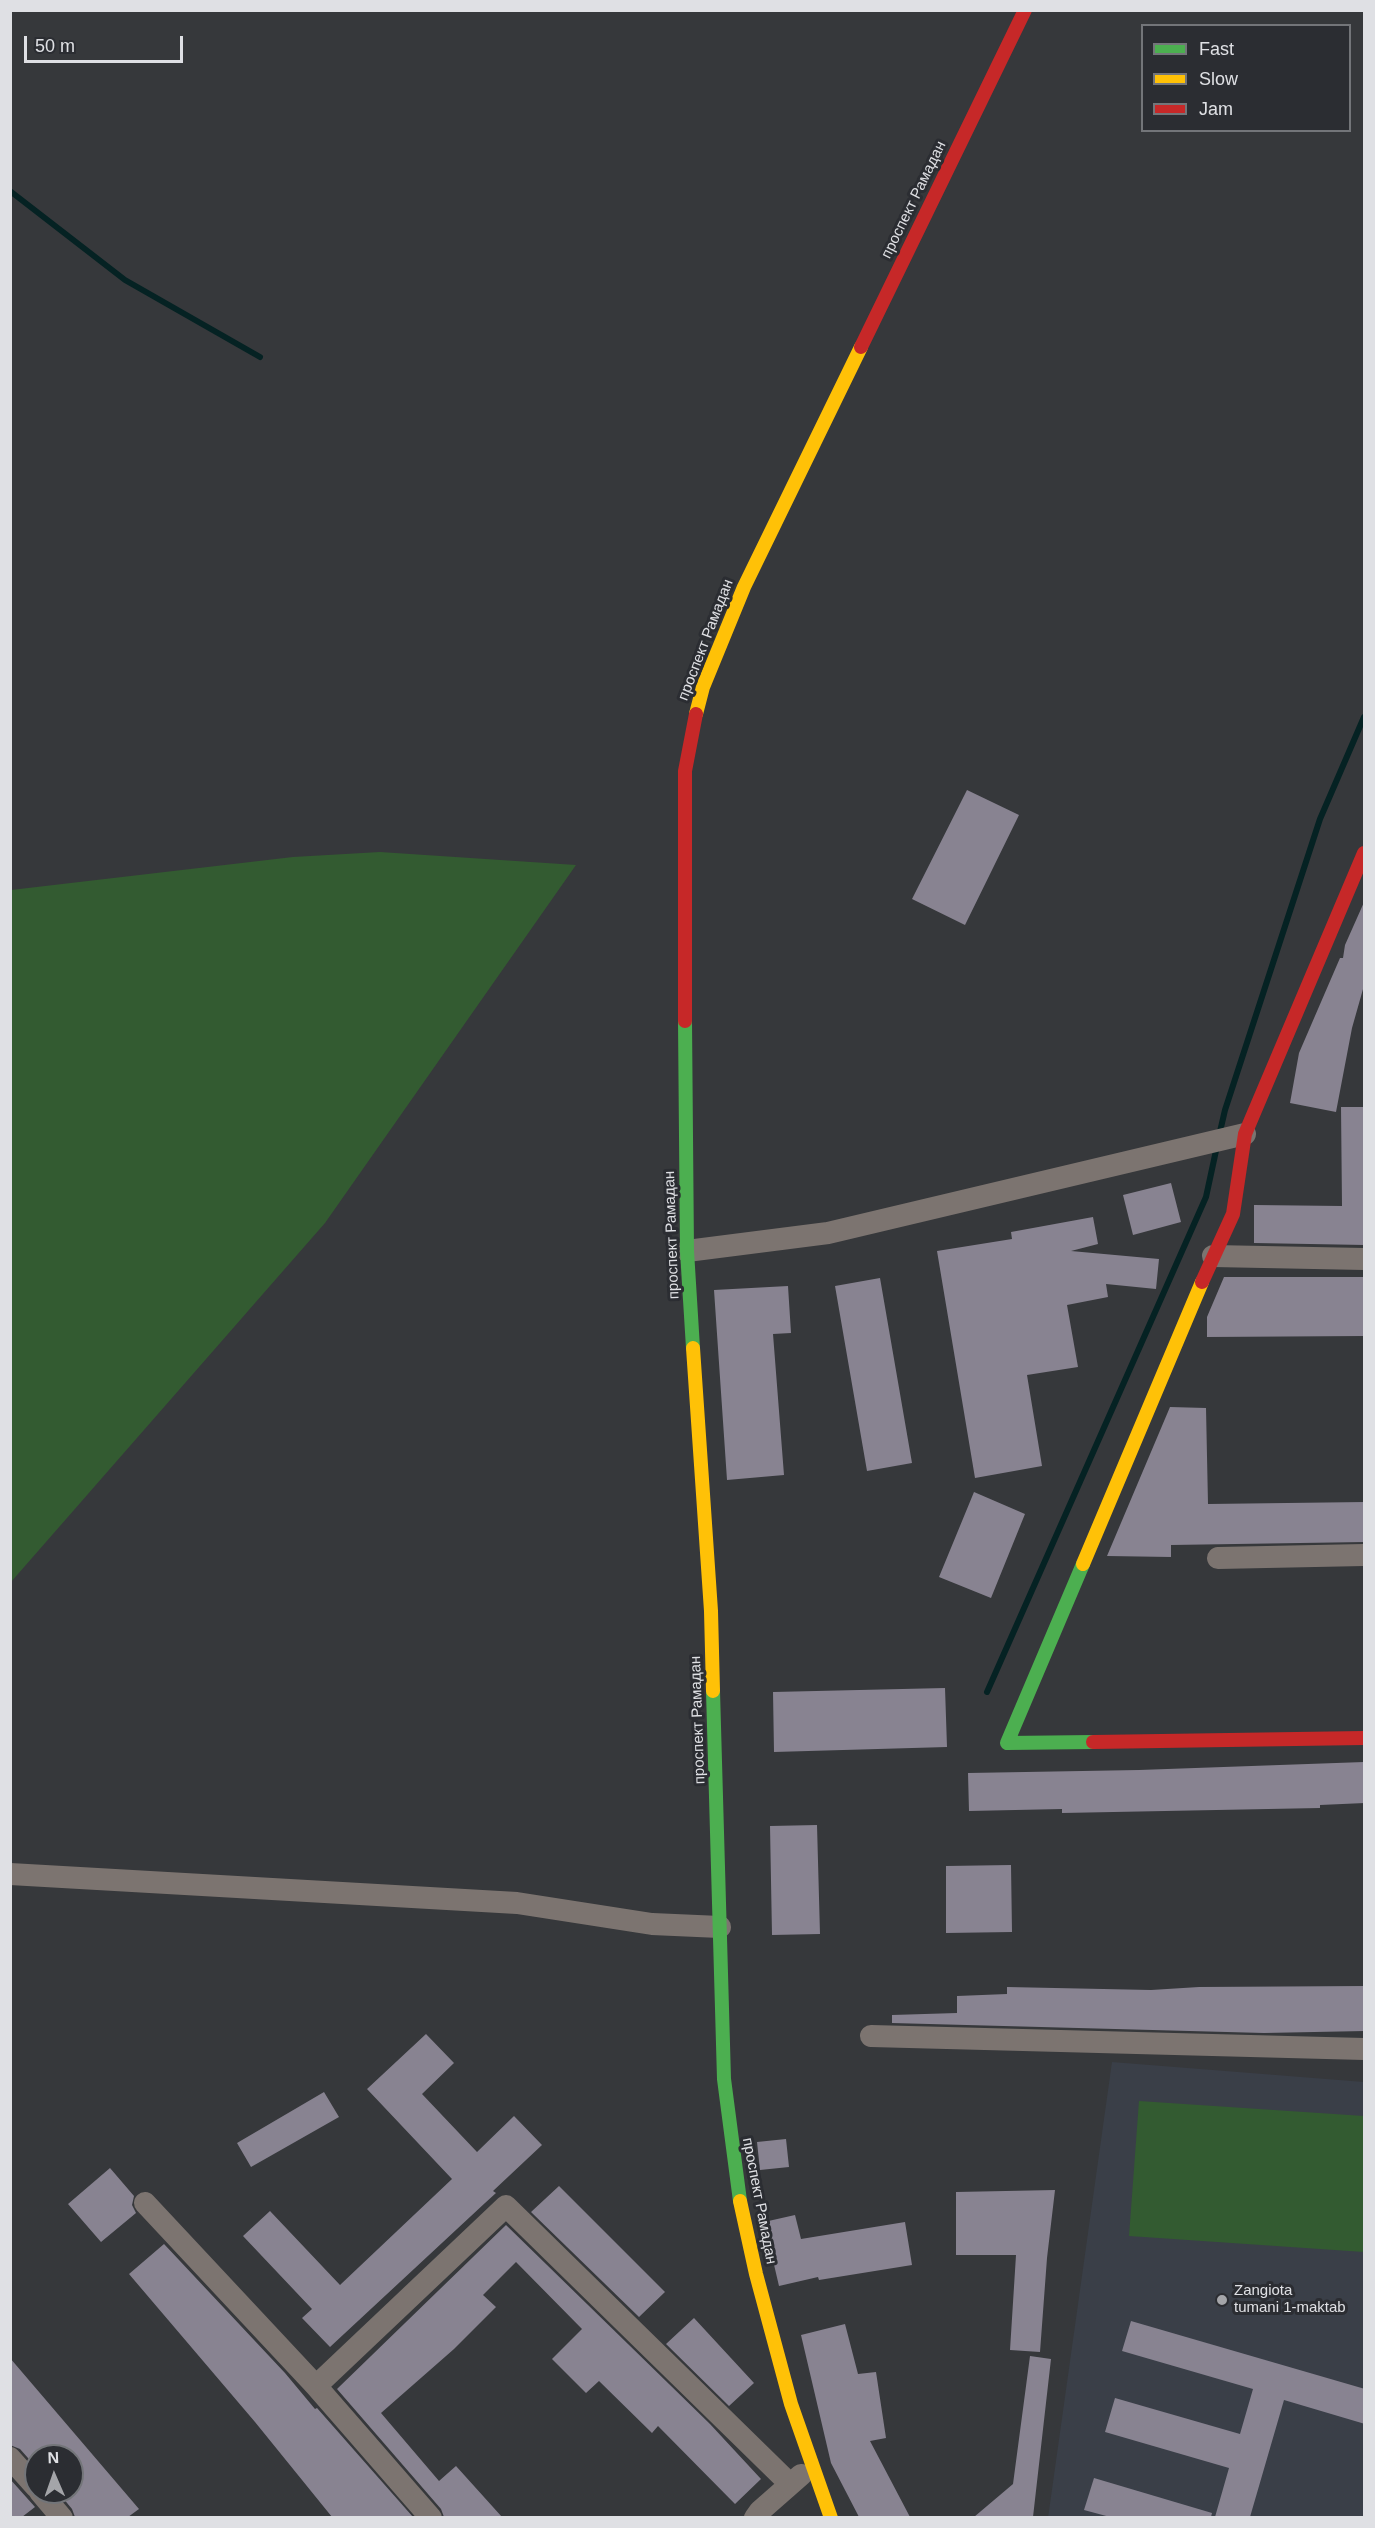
<!DOCTYPE html>
<html>
<head>
<meta charset="utf-8">
<style>
  body { margin:0 }
  #map { position:relative; width:1375px; height:2528px; overflow:hidden; background:#36383b; font-family:Arial,sans-serif }
  canvas { display:block }
  .frame { position:absolute; inset:0; border:12px solid #dfe0e4; pointer-events:none }
  .legend { position:absolute; left:1141px; top:24px; width:210px; height:108px; box-sizing:border-box; background:#2b2d32; border:2px solid #737579; margin:0; padding:8px 10px; list-style:none; font-size:18px; color:#dfe0e4 }
  .legend li { display:flex; align-items:center; gap:12px; height:30px }
  .legend b { width:30px; border:2px solid #737579 }
  .north { position:absolute; left:24px; top:2444px; width:60px; height:60px; box-sizing:border-box; background:#2b2d32; border:2px solid #737579; border-radius:50%; rotate:358deg; font-size:16px; font-weight:700; line-height:24px; text-align:center; color:#dfe0e4 }
  .north::after { content:''; display:block; margin:auto; width:21px; height:27px; background:#a4a5a9; clip-path:polygon(50% 0,100% 100%,50% 72%,0 100%) }
  .scale { position:absolute; left:24px; top:36px; width:159px; height:27px; box-sizing:border-box; border:3px solid #dfe0e4; border-top:0; padding-left:8px; font-size:18px; line-height:21px; white-space:nowrap; color:#dfe0e4; -webkit-text-stroke:4px #2b2d32; paint-order:stroke }
</style>
</head>
<body>
<div id="map">
<canvas width="1375" height="2528"></canvas>
<div class="frame"></div>
<ul class="legend">
<li><b style="height:8px;background:#4caf50"></b>Fast</li>
<li><b style="height:8px;background:#ffc107"></b>Slow</li>
<li><b style="height:8px;background:#c62828"></b>Jam</li>
</ul>
<div class="north">N</div>
<div class="scale">50 m</div>
</div>
<script>
const ctx = document.querySelector('canvas').getContext('2d');
ctx.lineJoin = 'round';
function fillPath(path, color) { ctx.fillStyle = color; ctx.fill(path, 'evenodd'); }
const shape = rows => new Path2D(rows.map(r => 'M' + r).join(''));
function stroke(path, color, width, dash) { ctx.strokeStyle = color; ctx.lineWidth = width; ctx.lineCap = dash ? 'butt' : 'round'; ctx.setLineDash(dash || []); ctx.stroke(path); }
function label(font, color, halo, rows, align = 'center') {
  ctx.font = font + ' Arial,sans-serif'; ctx.lineWidth = 6; ctx.setLineDash([]); ctx.textBaseline = 'middle'; ctx.strokeStyle = halo; ctx.fillStyle = color; for (const [text, x, y, turn = 0] of rows) {
    ctx.save(); ctx.translate(x, y); ctx.rotate((+turn || 0) * Math.PI / 180); ctx.textAlign = isNaN(turn) ? turn : align; if (halo) ctx.strokeText(text, 0, 0); ctx.fillText(text, 0, 0); ctx.restore();
  }
}
fillPath(shape([
  [1112,2062,1364,2082,1364,2517,1048,2518]
]), '#3a3f48');
fillPath(shape([
  [380,852,576,865,325,1223,11,1582,11,890,293,857],
  [1139,2101,1364,2116,1364,2252,1129,2236]
]), '#335b31');
stroke(shape([
  [10,191,125,280,260,357],
  [1219,1136,1225,1110,1320,819,1364,717],
  [987,1692,1206,1197,1217,1146]
]), '#052223', 6);
fillPath(shape([
  [967,790,1019,815,965,925,912,899],
  [1365,900,1365,982,1352,1028,1336,1112,1290,1103,1299,1053,1340,958,1343,958,1345,945],
  [1341,1107,1365,1107,1365,1245,1254,1243,1254,1205,1342,1206],
  [1171,1183,1181,1222,1133,1235,1123,1195],
  [1093,1217,1098,1244,1071,1251,1159,1259,1156,1289,1106,1284,1108,1297,1067,1305,1078,1367,1027,1375,1042,1466,975,1478,937,1251,1012,1239,1011,1232],
  [1224,1277,1365,1277,1365,1336,1207,1337,1207,1317],
  [880,1278,912,1463,867,1471,835,1286],
  [788,1286,791,1333,773,1334,784,1475,727,1480,714,1290],
  [1170,1407,1206,1408,1208,1504,1365,1502,1365,1542,1171,1545,1171,1557,1107,1556],
  [974,1492,1025,1514,991,1598,939,1577],
  [945,1688,947,1747,774,1752,773,1692],
  [1364,1762,1365,1803,1320,1805,1320,1808,1062,1813,1062,1809,969,1811,968,1773,1139,1770],
  [817,1825,820,1934,772,1935,770,1826],
  [1011,1865,1012,1932,946,1933,946,1866],
  [1365,1986,1365,2031,1264,2033,892,2023,892,2015,957,2013,957,1996,1007,1994,1007,1987,1151,1990,1199,1987],
  [426,2034,454,2063,422,2094,477,2152,514,2116,542,2145,493,2191,496,2193,485,2203,330,2347,302,2318,312,2309,243,2236,270,2211,340,2285,452,2179,367,2089],
  [324,2092,339,2117,251,2167,237,2143],
  [786,2139,789,2167,760,2170,757,2142],
  [110,2168,134,2196,132,2205,136,2213,101,2242,68,2204],
  [559,2186,665,2292,639,2317,531,2212],
  [1055,2190,1047,2258,1040,2352,1010,2350,1016,2255,956,2255,956,2192],
  [795,2215,801,2239,905,2222,912,2265,819,2280,818,2277,779,2286,764,2222],
  [506,2225,710,2424,761,2479,735,2504,658,2426,652,2433,599,2381,586,2393,552,2359,582,2329,516,2262,483,2295,496,2307,454,2349,381,2413,439,2481,456,2466,502,2517,444,2517,441,2509,337,2389],
  [164,2244,285,2373,315,2409,317,2408,413,2517,332,2517,255,2422,129,2274],
  [694,2318,754,2383,729,2406,666,2344],
  [1131,2321,1365,2389,1365,2424,1284,2400,1250,2517,1215,2517,1229,2468,1105,2432,1115,2398,1240,2434,1253,2389,1122,2351],
  [845,2324,858,2374,876,2372,886,2438,870,2441,910,2517,859,2517,831,2463,801,2335],
  [1030,2356,1051,2359,1033,2517,974,2517,1013,2484],
  [10,2358,139,2509,128,2517,75,2517,72,2509,58,2492,72,2492,72,2456,36,2456,36,2467,20,2449,10,2445],
  [1094,2478,1212,2513,1211,2517,1110,2517,1084,2510],
  [10,2479,35,2507,22,2517,10,2517]
]), '#888391');
stroke(shape([
  [687,1251,828,1233,1245,1134],
  [1213,1256,1364,1259],
  [1218,1558,1364,1555],
  [10,1874,517,1903,652,1924,720,1927],
  [871,2036,1364,2049],
  [145,2203,316,2386,431,2518],
  [316,2386,506,2206,790,2484],
  [10,2458,36,2487],
  [40,2492,62,2518],
  [755,2518,760,2511,801,2475]
]), '#7c7470', 22);
stroke(shape([
  [685,1021,687,1251,693,1348],
  [1083,1564,1007,1743,1093,1742],
  [713,1691,724,2079,740,2201]
]), '#4caf50', 14);
stroke(shape([
  [696,714,703,687,744,587,861,347],
  [693,1348,711,1611,713,1691],
  [1083,1564,1202,1282],
  [740,2201,756,2274,791,2404,831,2518]
]), '#ffc107', 14);
stroke(shape([
  [861,347,1025,10],
  [685,1021,685,771,696,714],
  [1202,1282,1233,1214,1245,1134,1364,853],
  [1093,1742,1364,1738]
]), '#c62828', 14);
for (const [x, y, r, color] of [
  [1222,2300,6,"#a4a5a9"]
]) { const dot = new Path2D(); dot.arc(x, y, r, 0, 2 * Math.PI); ctx.fillStyle = color; ctx.fill(dot); stroke(dot, '#2b2d32', 2); }
label('15px', '#dfe0e4', '#2b2d32', [
  ["проспект Рамадан",914,200,-64],
  ["проспект Рамадан",706,640,-69],
  ["проспект Рамадан",672,1235,-92],
  ["проспект Рамадан",698,1720,-92],
  ["проспект Рамадан",759,2201,79]
]);
label('15px', '#dfe0e4', '#2b2d32', [
  ["Zangiota",1234,2291],
  ["tumani 1-maktab",1234,2308]
], 'left');
</script>
</body>
</html>
